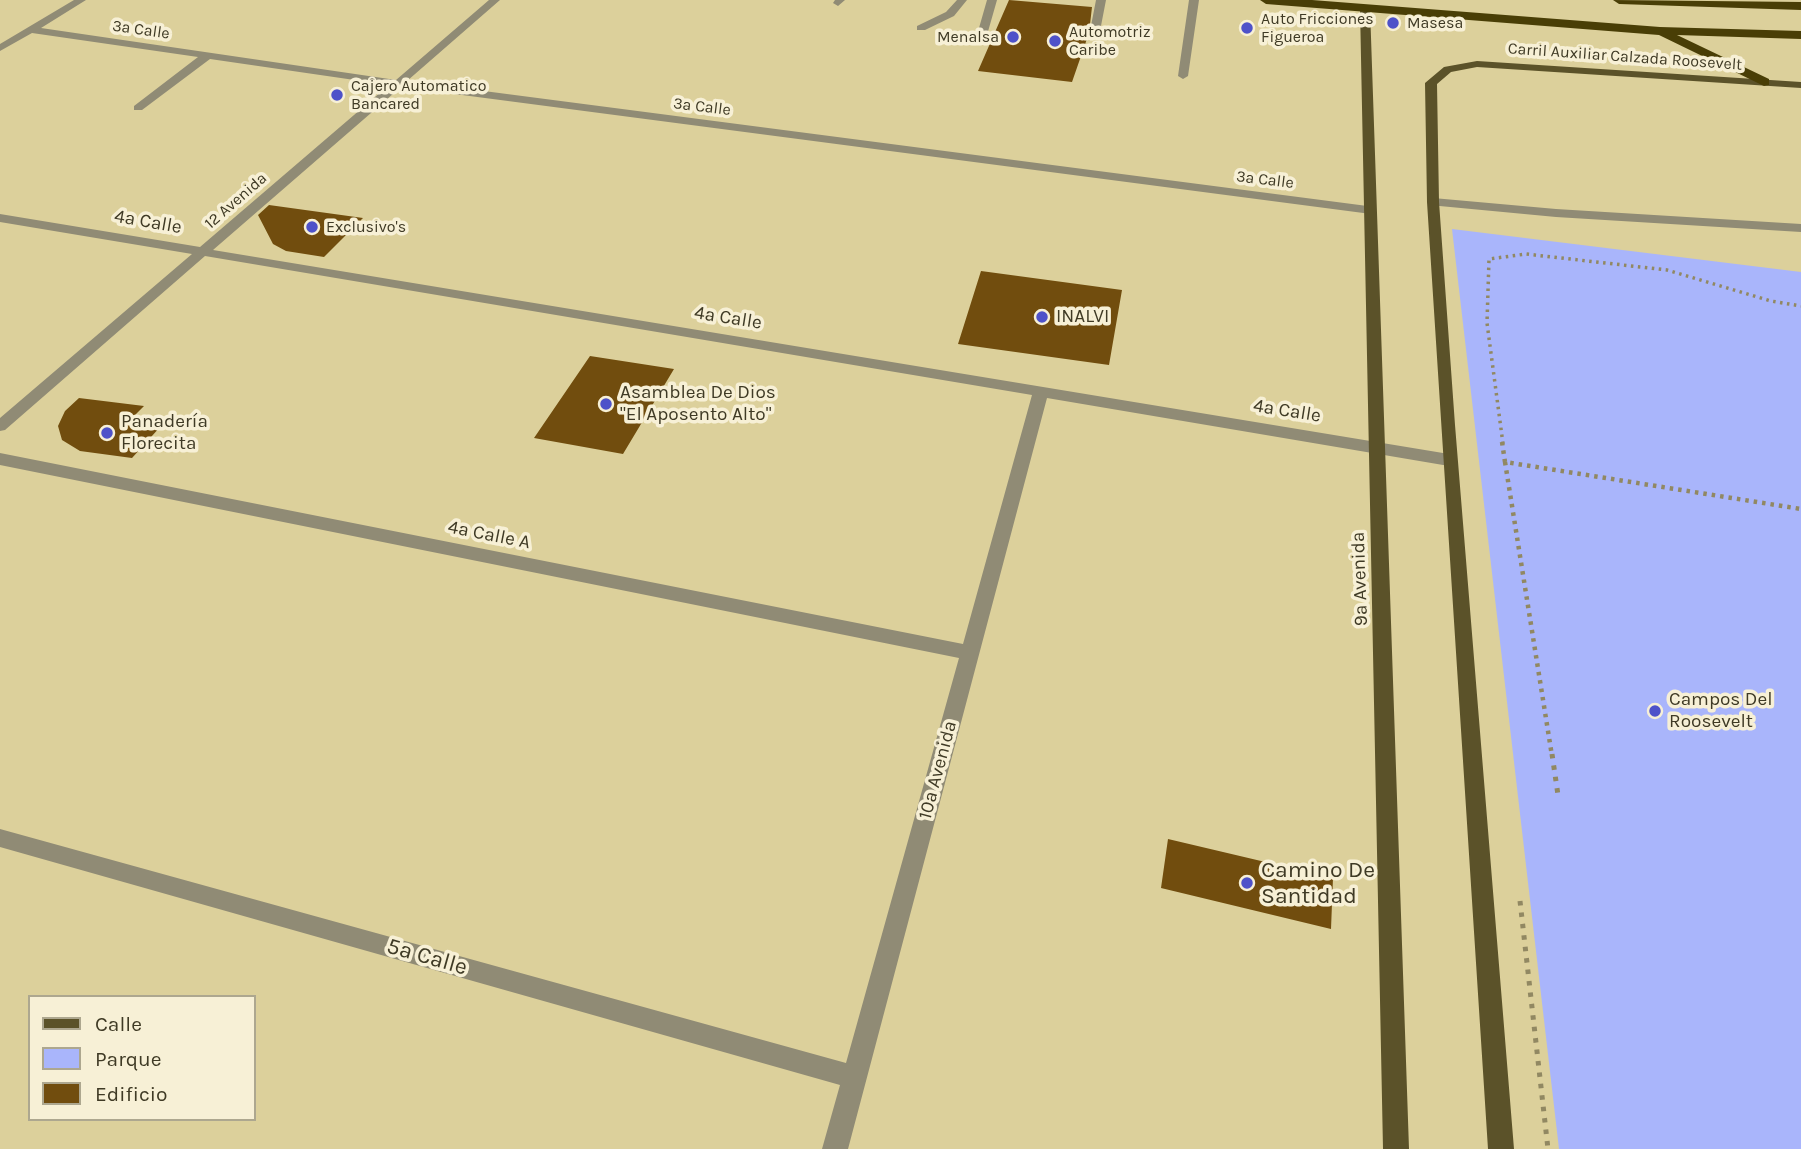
<!DOCTYPE html>
<html>
<head>
<meta charset="utf-8">
<style>
  body { margin:0 }
  #map { position:relative; width:1801px; height:1149px; overflow:hidden; background:#dcd09b; font-family:Karla,sans-serif }
  canvas { display:block }
  .legend { position:absolute; left:28px; top:995px; width:228px; height:126px; box-sizing:border-box; background:#f7f0d6; border:2px solid #ada78f; margin:0; padding:9px 12px; list-style:none; font-size:21px; color:#3f3a25 }
  .legend li { display:flex; align-items:center; gap:14px; height:35px }
  .legend b { width:35px; border:2px solid #ada78f }
</style>
</head>
<body>
<div id="map">
<canvas width="1801" height="1149"></canvas>
<ul class="legend">
<li><b style="height:9px;background:#5b5229"></b>Calle</li>
<li><b style="height:19px;background:#a9b5fb"></b>Parque</li>
<li><b style="height:19px;background:#714d0e"></b>Edificio</li>
</ul>
</div>
<script>
const ctx = document.querySelector('canvas').getContext('2d');
ctx.lineJoin = 'round';
function fillPath(path, color) { ctx.fillStyle = color; ctx.fill(path, 'evenodd'); }
const shape = rows => new Path2D(rows.map(r => 'M' + r).join(''));
function stroke(path, color, width, dash) { ctx.strokeStyle = color; ctx.lineWidth = width; ctx.lineCap = dash ? 'butt' : 'round'; ctx.setLineDash(dash || []); ctx.stroke(path); }
function label(font, color, halo, rows, align = 'center') {
  ctx.font = font + ' Karla,sans-serif'; ctx.lineWidth = 7; ctx.setLineDash([]); ctx.textBaseline = 'middle'; ctx.strokeStyle = halo; ctx.fillStyle = color; for (const [text, x, y, turn = 0] of rows) {
    ctx.save(); ctx.translate(x, y); ctx.rotate((+turn || 0) * Math.PI / 180); ctx.textAlign = isNaN(turn) ? turn : align; if (halo) ctx.strokeText(text, 0, 0); ctx.fillText(text, 0, 0); ctx.restore();
  }
}
fillPath(shape([
  [1452,229,1801,272,1801,1149,1559,1149]
]), '#a9b5fb');
fillPath(shape([
  [1009,0,1092,7,1089,33,1072,82,978,71],
  [269,205,363,218,324,257,286,251,273,244,258,215],
  [981,271,1122,290,1109,365,958,344],
  [590,356,674,369,623,454,534,438],
  [79,398,144,406,129,421,161,426,132,458,80,451,62,440,58,426,65,411],
  [1168,839,1333,878,1331,929,1161,888]
]), '#714d0e');
stroke(shape([
  [1503,444,1487,323,1489,259,1526,254,1667,270,1771,301,1801,306]
]), '#918862', 3.5, [2.5, 4.5]);
stroke(shape([
  [1502,442,1505,462,1801,509],
  [1505,462,1552,756]
]), '#918862', 4.5, [3.5, 5]);
stroke(shape([
  [1552,754,1558,795],
  [1520,901,1548,1149]
]), '#918862', 5, [4.5, 7]);
fillPath(shape([
  [74,0,86,0,41,28,396,80,489,0,500,0,407,81,1375,207,1375,213,1371,214,401,87,213,250,1449,454,1457,460,1449,466,1047,398,848,1149,822,1149,840,1085,0,847,0,829,846,1063,959,658,0,465,0,453,963,644,1032,395,205,256,5,430,0,431,0,418,192,254,0,222,0,214,200,247,389,85,210,59,142,110,134,110,134,106,198,57,32,33,0,51,0,44,74,0],
  [835,0,845,0,838,6,833,3,835,0],
  [957,0,967,0,954,16,925,30,917,30,917,26,946,12,957,0],
  [987,0,997,0,987,35,982,38,977,35,987,0],
  [1096,0,1106,0,1100,31,1095,34,1090,31,1096,0],
  [1189,0,1199,0,1188,76,1183,79,1178,76,1189,0],
  [1433,198,1556,209,1801,224,1801,232,1556,217,1429,205,1427,202,1433,198]
]), '#908b75');
fillPath(shape([
  [1365,5,1370,8,1409,1149,1383,1149,1360,8,1365,5],
  [1477,61,1801,82,1801,88,1477,67,1451,72,1437,84,1439,202,1455,425,1514,1149,1488,1149,1427,202,1425,83,1444,67,1477,61]
]), '#5b5229');
fillPath(shape([
  [1260,0,1312,0,1660,27,1801,31,1801,39,1677,35,1769,79,1769,85,1764,86,1659,35,1266,4,1260,0],
  [1613,0,1801,2,1801,10,1619,4,1613,0]
]), '#493e06');
for (const [x, y, r, color] of [
  [1393,23,7,"#4e52c9"],
  [1247,28,7,"#4e52c9"],
  [1013,37,7,"#4e52c9"],
  [1055,41,7,"#4e52c9"],
  [337,95,7,"#4e52c9"],
  [312,227,7,"#4e52c9"],
  [1042,317,7,"#4e52c9"],
  [606,404,7,"#4e52c9"],
  [107,433,7,"#4e52c9"],
  [1655,711,7,"#4e52c9"],
  [1247,883,7,"#4e52c9"]
]) { const dot = new Path2D(); dot.arc(x, y, r, 0, 2 * Math.PI); ctx.fillStyle = color; ctx.fill(dot); stroke(dot, '#f7f0d6', 2.5); }
label('16px', '#3f3a25', '#f7f0d6', [
  ["Auto Fricciones",1261,19],
  ["Figueroa",1261,37],
  ["Masesa",1407,23],
  ["Automotriz",1069,32],
  ["Caribe",1069,50],
  ["Menalsa",999,37,"right"],
  ["Cajero Automatico",351,86],
  ["Bancared",351,104],
  ["Exclusivo's",326,227]
], 'left');
label('16px', '#3f3a25', '#f7f0d6', [
  ["3a Calle",141,30,8],
  ["Carril Auxiliar Calzada Roosevelt",1625,57,4],
  ["3a Calle",702,107,7],
  ["3a Calle",1265,180,7],
  ["12 Avenida",236,201,-41]
]);
label('19px', '#3f3a25', '#f7f0d6', [
  ["4a Calle",148,222,10],
  ["4a Calle",728,318,9],
  ["4a Calle",1287,411,9],
  ["4a Calle A",489,535,11],
  ["9a Avenida",1360,579,-92],
  ["10a Avenida",938,770,-75]
]);
label('19px', '#3f3a25', '#f7f0d6', [
  ["INALVI",1056,317],
  ["Asamblea De Dios",620,393],
  ["\"El Aposento Alto\"",620,415],
  ["Panadería",121,422],
  ["Florecita",121,444],
  ["Campos Del",1669,700],
  ["Roosevelt",1669,722]
], 'left');
label('23px', '#3f3a25', '#f7f0d6', [
  ["Camino De",1261,870],
  ["Santidad",1261,896]
], 'left');
label('23px', '#3f3a25', '#f7f0d6', [
  ["5a Calle",427,957,16]
]);
</script>
</body>
</html>
